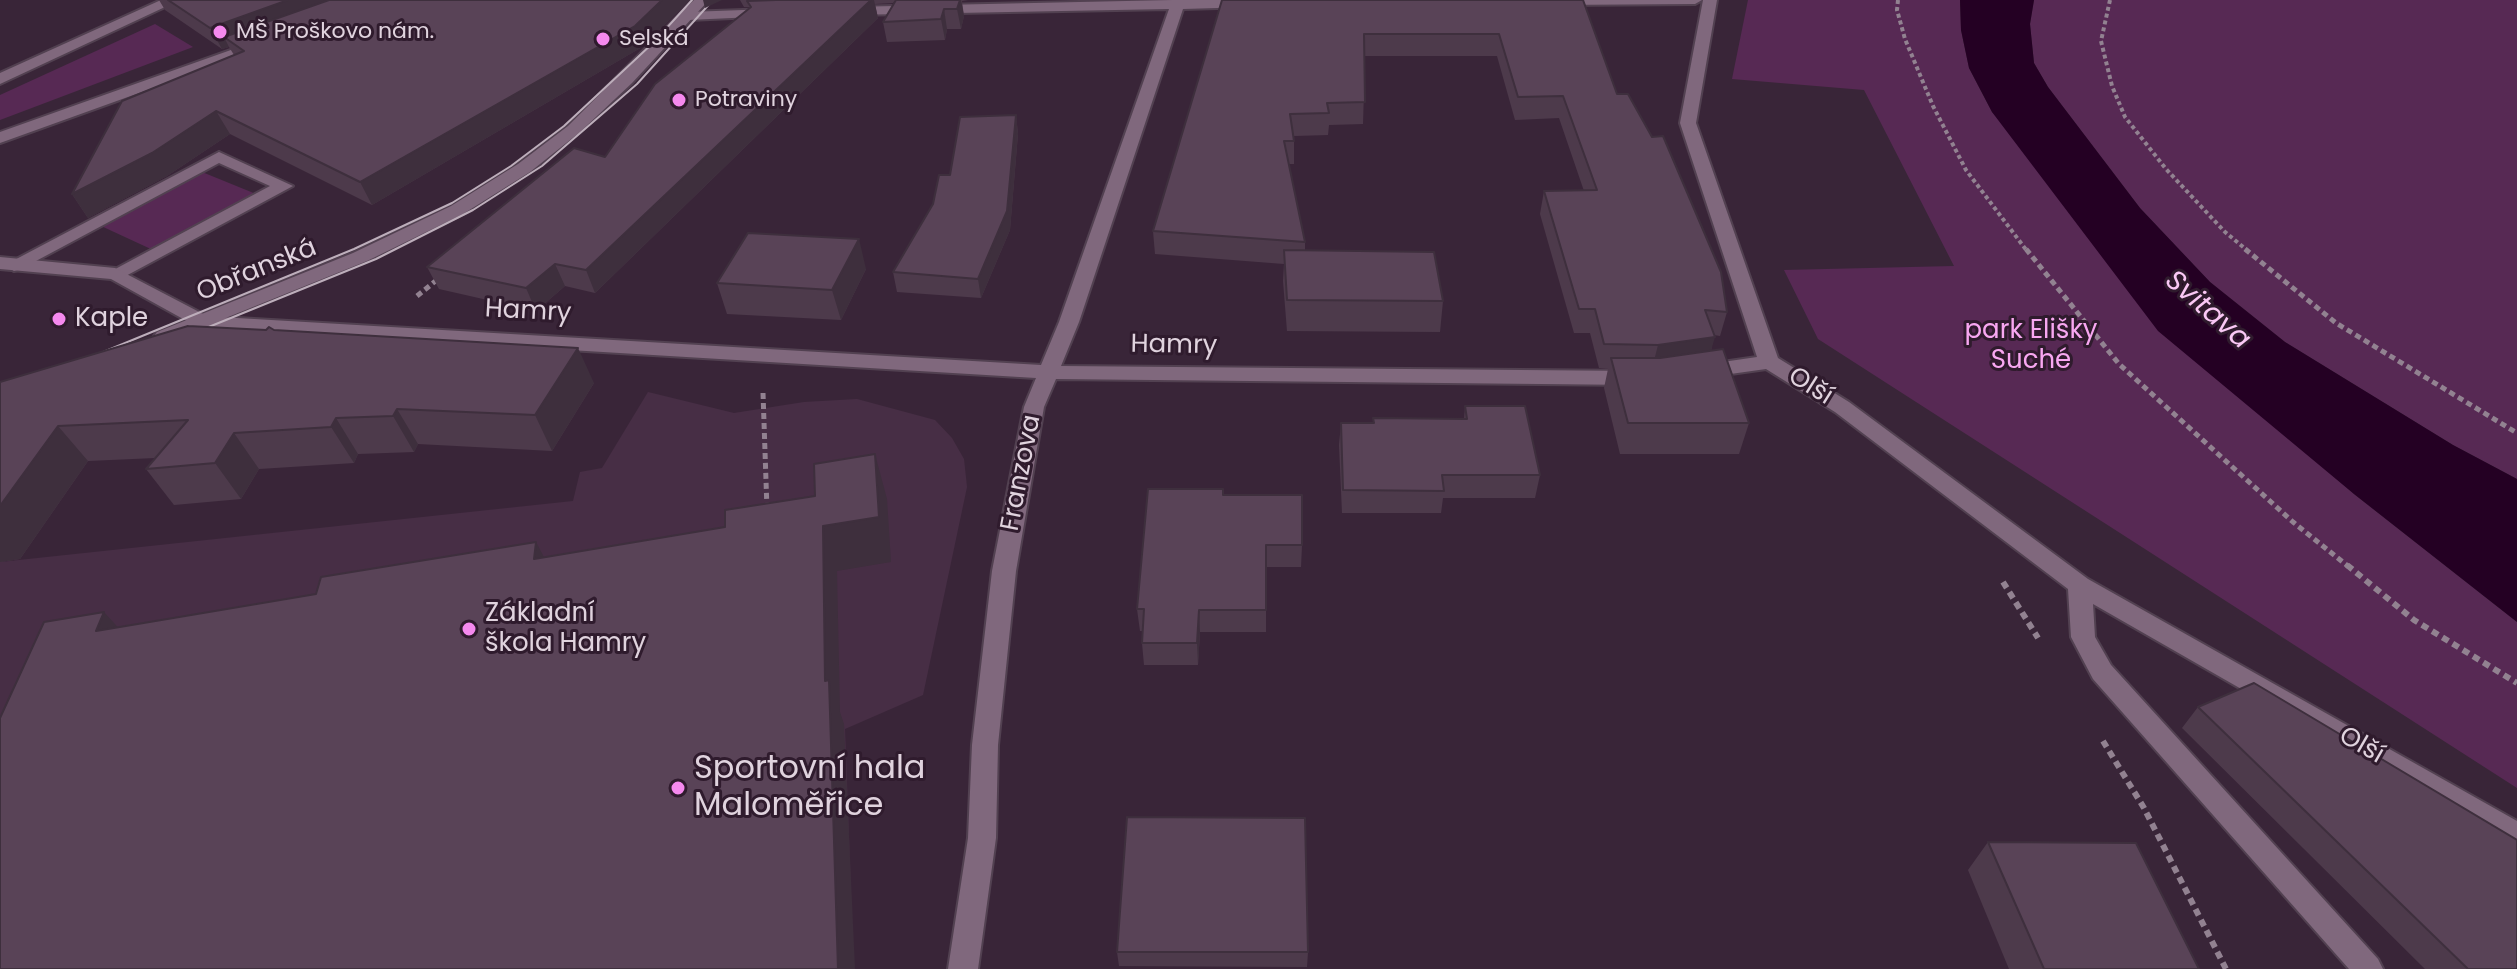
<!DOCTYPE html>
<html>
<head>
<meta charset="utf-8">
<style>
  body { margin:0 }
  canvas { display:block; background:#392538 }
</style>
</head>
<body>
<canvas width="2517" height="969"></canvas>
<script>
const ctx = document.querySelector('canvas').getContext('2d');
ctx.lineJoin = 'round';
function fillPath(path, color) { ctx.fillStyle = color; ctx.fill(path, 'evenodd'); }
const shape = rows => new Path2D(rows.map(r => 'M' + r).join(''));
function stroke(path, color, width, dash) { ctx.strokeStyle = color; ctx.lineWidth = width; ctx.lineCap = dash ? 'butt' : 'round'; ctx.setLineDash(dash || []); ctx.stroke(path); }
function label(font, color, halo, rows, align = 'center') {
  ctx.font = font + ' Poppins,sans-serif'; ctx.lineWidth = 6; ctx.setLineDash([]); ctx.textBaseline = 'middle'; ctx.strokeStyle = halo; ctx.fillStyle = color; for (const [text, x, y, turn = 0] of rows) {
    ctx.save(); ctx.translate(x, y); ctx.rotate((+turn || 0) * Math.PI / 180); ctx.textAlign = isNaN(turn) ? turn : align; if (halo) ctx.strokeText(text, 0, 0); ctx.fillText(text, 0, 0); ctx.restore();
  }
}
fillPath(shape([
  [648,392,734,413,804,402,857,399,935,420,952,438,964,459,967,487,923,695,845,729,854,969,0,969,0,562,573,501,580,472,602,468]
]), '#472e45');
fillPath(shape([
  [1748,0,1960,0,1961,30,1969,68,1992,112,2284,433,2354,494,2517,622,2517,788,1818,339,1784,270,1954,266,1864,90,1732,79],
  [2034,0,2517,0,2517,479,2453,445,2285,342,2210,282,2140,208,2048,87,2034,63,2030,24],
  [155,24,193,47,0,120,0,95],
  [202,172,256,194,153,250,99,225]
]), '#572954');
fillPath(shape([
  [1960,0,2034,0,2030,24,2034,63,2048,87,2140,208,2210,282,2285,342,2453,445,2517,479,2517,622,2354,494,2158,331,1992,112,1969,68,1961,30]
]), '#240023');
const service = shape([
  [219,152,293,186,122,278,115,280,106,274,270,186,219,163,21,269,14,271,5,265,219,152]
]);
const minor = shape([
  [161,0,180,0,0,84,0,73,161,0],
  [1172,0,1256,0,1258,3,1251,7,1183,9,1079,322,1061,366,1637,371,1647,378,1637,385,1056,379,1044,407,1016,571,998,745,996,838,978,969,948,969,968,838,972,745,992,571,1024,407,1036,378,220,329,194,325,111,279,0,269,0,257,115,268,205,315,220,317,1041,365,1059,322,1169,9,849,15,842,11,849,7,1172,0],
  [1546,0,1702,0,1695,4,1553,5,1546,0],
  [1703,0,1717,0,1696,123,1778,358,1849,402,2088,579,2517,821,2517,847,2093,604,2095,637,2111,665,2378,959,2383,969,2349,969,2093,679,2071,637,2068,589,1835,412,1766,369,1702,378,1695,376,1692,371,1695,366,1757,357,1680,123,1703,0],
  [771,9,776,10,776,16,688,20,681,16,688,12,771,9],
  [259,40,264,42,264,48,0,143,0,132,259,40]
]);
const secondary = shape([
  [694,0,709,0,632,83,580,132,530,172,463,214,367,261,171,340,164,342,154,336,157,332,353,253,451,206,518,164,568,126,694,0]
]);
stroke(service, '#524151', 4);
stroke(minor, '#524151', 4);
stroke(secondary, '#524151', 4);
stroke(shape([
  [1898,0,1897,10,1905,39,1933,106,1966,170,2027,251],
  [2110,0,2101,41,2112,86,2125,117,2166,169,2225,232,2248,251]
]), '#928291', 4, [4, 3]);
stroke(shape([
  [2026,249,2119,364,2293,522,2349,567],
  [2245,249,2336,323,2517,433],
  [417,296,438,279],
  [763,393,767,510]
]), '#928291', 5, [6, 4]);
stroke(shape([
  [2347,565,2414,620,2517,683],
  [2003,582,2038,638],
  [2103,741,2144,808,2226,969]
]), '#928291', 6, [7, 5]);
fillPath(service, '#80687d');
fillPath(minor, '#80687d');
fillPath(secondary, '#80687d');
stroke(shape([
  [189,335,376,259,473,210,542,166,637,84,713,0],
  [91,357,354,249,452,203,511,166,564,126,653,43,692,0]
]), '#bdaebb', 2);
fillPath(shape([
  [159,0,690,0,642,47,372,205,230,134,167,176,88,218,72,194,234,55,229,47,222,49,165,10],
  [740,0,896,0,893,3,875,4,878,18,595,293,565,286,536,311,439,289,427,267,605,157,749,8,749,7,744,7],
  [896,0,968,0,962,1,964,16,961,29,947,29,945,40,887,42,883,22],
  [1222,0,1583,0,1617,94,1727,312,1720,336,1714,335,1711,351,1749,423,1739,454,1620,454,1604,388,1608,369,1599,368,1590,333,1574,333,1540,214,1544,191,1584,191,1559,118,1515,120,1497,56,1365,56,1363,124,1329,125,1328,135,1294,136,1294,164,1289,164,1305,242,1305,251,1443,301,1440,332,1287,331,1283,281,1284,264,1155,254,1153,231],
  [1016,115,1018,134,1010,230,981,298,897,292,893,272,950,175],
  [866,269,841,320,727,314,717,283],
  [274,330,594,383,552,451,418,444,414,452,358,454,354,463,259,469,241,499,174,505,146,469,155,458,88,461,20,559,0,562,0,382],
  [1465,406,1540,475,1535,498,1443,498,1441,513,1342,513,1339,445,1341,423,1373,423,1464,419],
  [1223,495,1302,545,1301,567,1266,567,1266,632,1200,632,1198,665,1144,665,1142,643,1143,631,1140,631,1137,609],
  [2198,707,2517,969,2425,969,2182,728],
  [1988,842,2199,969,2009,969,1968,870],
  [1117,952,1308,952,1307,967,1119,966]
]), '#4d3a4b');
fillPath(shape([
  [288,0,359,0,224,37,229,47,222,49,210,28],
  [662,0,690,0,642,47,372,205,360,182],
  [703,0,722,0,705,8],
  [871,0,874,0,878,18,595,293,586,270],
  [960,0,961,0,964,16,961,29,957,9],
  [944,9,947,29,945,40,941,19],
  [216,111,230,134,167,176,88,218,72,194],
  [1016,115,1018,134,1010,230,981,298,978,279],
  [859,239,866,269,841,320,832,290],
  [555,264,565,286,536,311,526,288],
  [1715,337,1708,361,1652,369,1658,345],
  [578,348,594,383,552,451,535,415],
  [397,409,418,444,414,452,393,416],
  [336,418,358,454,354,463,331,427],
  [58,426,88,461,20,559,0,562,0,506],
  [234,433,259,469,241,499,215,463],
  [875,454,887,499,891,562,837,571,840,712,844,724,855,969,838,969,825,681,823,526],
  [536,542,560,587,534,559],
  [1199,610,1200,632,1198,665,1197,643],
  [104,612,145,657,96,631]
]), '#3e2f3d');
const building = shape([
  [168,0,288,0,210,28,168,0],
  [329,0,662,0,635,26,360,182,216,111,152,153,72,194,122,101,244,51,224,37,329,0],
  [776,0,871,0,586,270,555,264,526,288,427,267,574,148,605,157,655,84,751,7,747,1,776,0],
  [896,0,960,0,957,9,944,9,941,19,883,22,896,0],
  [1222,0,1583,0,1617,94,1628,94,1652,137,1663,136,1721,272,1727,312,1705,310,1715,337,1658,345,1604,344,1595,309,1579,309,1544,191,1597,190,1563,96,1518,97,1499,34,1364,34,1365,102,1327,103,1329,113,1290,114,1294,141,1284,141,1305,242,1153,231,1222,0],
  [1016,115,1007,211,978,279,893,272,933,204,939,175,950,175,960,117,1016,115],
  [748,233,859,239,832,290,717,283,748,233],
  [1284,250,1434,252,1443,301,1287,300,1284,250],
  [188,326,266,330,269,327,274,330,578,348,535,415,397,409,393,416,336,418,331,427,234,433,215,463,146,469,188,420,58,426,0,506,0,382,188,326],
  [1723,349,1749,423,1628,423,1611,358,1660,358,1723,349],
  [1465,406,1525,406,1540,475,1442,475,1444,491,1343,490,1341,423,1374,423,1373,418,1467,419,1465,406],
  [875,454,879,517,823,526,825,681,829,680,838,969,0,969,0,718,44,622,104,612,96,631,316,594,321,577,536,542,534,559,725,527,725,510,815,496,814,464,875,454],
  [1148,489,1223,489,1223,495,1302,495,1302,545,1266,545,1266,610,1199,610,1197,643,1142,643,1144,609,1137,609,1148,489],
  [2254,683,2517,840,2517,969,2468,969,2198,707,2254,683],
  [1127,817,1305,818,1308,952,1117,952,1127,817],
  [1988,842,2136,843,2199,969,2044,969,1988,842]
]);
fillPath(building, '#594357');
stroke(building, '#3e2f3d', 2);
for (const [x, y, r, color] of [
  [220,32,8,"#f589ee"],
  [603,39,8,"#f589ee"],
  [679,100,8,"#f589ee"],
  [59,319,8,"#f589ee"],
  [469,629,8,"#f589ee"],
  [678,788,8,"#f589ee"]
]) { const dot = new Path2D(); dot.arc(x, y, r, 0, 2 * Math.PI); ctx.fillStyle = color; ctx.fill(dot); stroke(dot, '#2f1b2d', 3); }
label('22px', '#e0d3de', '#2f1b2d', [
  ["MŠ Proškovo nám.",236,32],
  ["Selská",619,39],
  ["Potraviny",695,100]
], 'left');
label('26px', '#e0d3de', '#2f1b2d', [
  ["Obřanská",257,271,-22],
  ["Hamry",528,312,3],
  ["Hamry",1174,346,1],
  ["Olší",1810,387,32],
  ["Franzova",1022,473,-79],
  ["Olší",2361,746,30]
]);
label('26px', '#e0d3de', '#2f1b2d', [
  ["Kaple",75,319],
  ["Základní",485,614],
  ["škola Hamry",485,644]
], 'left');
label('26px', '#f8a7f1', '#2f1b2d', [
  ["park Elišky",2031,331],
  ["Suché",2031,361]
]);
label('italic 28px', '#fac8f5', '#2f1b2d', [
  ["Svitava",2207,311,41]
]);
label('32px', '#e0d3de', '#2f1b2d', [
  ["Sportovní hala",694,770],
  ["Maloměřice",694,807]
], 'left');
</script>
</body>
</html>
